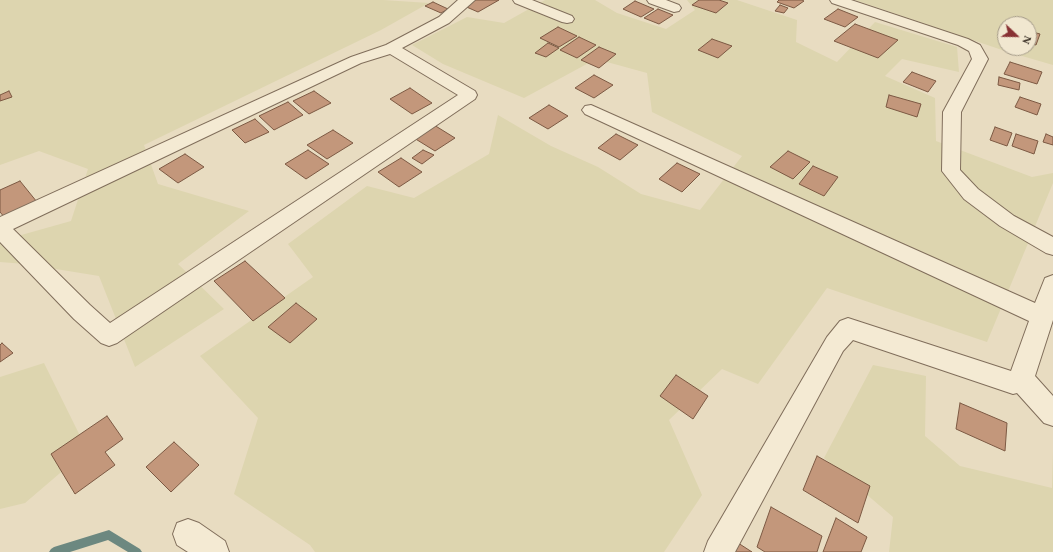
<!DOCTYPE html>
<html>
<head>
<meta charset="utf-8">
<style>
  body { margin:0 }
  #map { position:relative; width:1053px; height:552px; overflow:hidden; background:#e8dcc1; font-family:"Times New Roman",serif }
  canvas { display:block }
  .north { position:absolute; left:997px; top:16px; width:40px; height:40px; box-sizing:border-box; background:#f1e7d0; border:1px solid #a49a88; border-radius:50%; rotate:112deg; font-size:11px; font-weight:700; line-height:16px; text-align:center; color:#31271d }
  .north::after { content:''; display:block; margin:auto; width:14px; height:18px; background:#883133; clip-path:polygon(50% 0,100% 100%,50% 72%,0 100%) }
</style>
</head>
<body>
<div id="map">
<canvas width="1053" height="552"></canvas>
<div class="north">N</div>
</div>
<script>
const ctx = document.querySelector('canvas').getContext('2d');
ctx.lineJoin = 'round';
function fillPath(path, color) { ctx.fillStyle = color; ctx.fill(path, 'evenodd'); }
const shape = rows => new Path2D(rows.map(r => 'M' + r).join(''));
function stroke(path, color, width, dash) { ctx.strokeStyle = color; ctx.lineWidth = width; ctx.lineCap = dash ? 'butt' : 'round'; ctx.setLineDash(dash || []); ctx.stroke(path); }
fillPath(shape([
  [0,0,383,0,429,3,381,30,144,145,158,184,249,211,178,264,224,309,135,367,99,276,25,264,0,262,0,241,71,221,88,169,39,151,0,165],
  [545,0,595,0,617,13,666,29,695,10,687,0,737,0,797,20,796,42,837,62,875,22,957,47,959,72,902,59,885,76,935,98,936,141,1032,177,1053,173,1053,183,987,342,827,288,758,384,722,369,669,420,702,495,664,552,315,552,310,545,234,494,258,418,200,356,313,277,288,244,367,186,414,198,489,154,498,115,551,146,598,167,641,194,700,210,742,156,652,112,647,73,596,59,524,98,443,64,412,45,467,17,504,23],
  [855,0,1053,0,1053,65,1005,51],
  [1005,24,1029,24,1029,48,1005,48],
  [44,363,87,450,25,503,0,509,0,377],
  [873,365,926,376,925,436,960,466,1052,488,1053,452,1053,552,889,552,893,517,824,458]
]), '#ddd5af');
fillPath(shape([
  [109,530,140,549,142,552,128,552,108,540,70,552,49,552,51,549,54,547,109,530]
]), '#6c8880');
const building = shape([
  [472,0,499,0,478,12,462,5,472,0],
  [699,0,719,0,728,3,716,13,692,5,699,0],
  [779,0,802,0,804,1,794,8,777,2,779,0],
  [635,1,654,9,641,17,623,9,635,1],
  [433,2,448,9,441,13,425,6,433,2],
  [780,5,788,8,784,13,775,11,780,5],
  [658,9,673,15,659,24,644,18,658,9],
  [838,9,858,17,845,27,824,19,838,9],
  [855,24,898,40,878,58,834,41,855,24],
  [558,27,577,36,559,47,540,38,558,27],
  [1029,31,1040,34,1036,45,1029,43,1029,31],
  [579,37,596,45,577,58,560,50,579,37],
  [712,39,732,46,718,58,698,50,712,39],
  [548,43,559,48,546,57,535,53,548,43],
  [599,47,616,54,599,68,581,60,599,47],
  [1010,62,1042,72,1037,84,1004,74,1010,62],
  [912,72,936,81,928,92,903,82,912,72],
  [594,75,613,85,594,98,575,88,594,75],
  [999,77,1020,83,1019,90,998,85,999,77],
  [410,88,432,103,412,114,390,99,410,88],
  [9,91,12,97,0,101,0,95,9,91],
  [314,91,331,103,309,114,293,101,314,91],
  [889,95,921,104,917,117,886,107,889,95],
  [1020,97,1041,104,1037,115,1015,107,1020,97],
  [288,102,303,115,274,130,259,116,288,102],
  [549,105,568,116,548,129,529,118,549,105],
  [255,119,269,132,245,143,232,130,255,119],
  [434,125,455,138,435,151,414,138,434,125],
  [995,127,1012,133,1007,146,990,140,995,127],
  [333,130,353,143,327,159,307,145,333,130],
  [616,134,638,145,620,160,598,148,616,134],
  [1016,134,1038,141,1034,154,1012,146,1016,134],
  [1046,134,1053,137,1053,145,1043,142,1046,134],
  [308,150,329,164,306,179,285,164,308,150],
  [423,150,434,155,422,164,412,158,423,150],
  [788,151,810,162,793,179,770,167,788,151],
  [185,154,204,167,178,183,159,169,185,154],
  [401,158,422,172,399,187,378,172,401,158],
  [677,163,700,174,682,192,659,179,677,163],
  [813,166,838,177,824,196,799,184,813,166],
  [20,181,37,202,5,218,0,212,0,190,20,181],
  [245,261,285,298,253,321,214,281,245,261],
  [296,303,317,319,290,343,268,327,296,303],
  [2,343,13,353,0,362,0,345,2,343],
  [676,375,708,396,693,419,660,396,676,375],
  [960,403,1007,423,1005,451,956,429,960,403],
  [107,416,123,439,105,452,115,465,75,494,51,454,107,416],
  [174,442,199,465,171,492,146,467,174,442],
  [817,456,870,486,858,523,803,490,817,456],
  [771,507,822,536,817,552,765,552,757,547,771,507],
  [836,518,867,537,861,552,823,552,836,518],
  [735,541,752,552,731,552,735,541]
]);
fillPath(building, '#c3977b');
stroke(building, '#7c5943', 1);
const minor = shape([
  [458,0,475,0,449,23,402,48,475,91,477,95,475,99,117,343,109,346,101,343,74,319,0,242,0,217,351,57,386,45,439,17,458,0],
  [390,54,458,95,110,323,90,305,13,229,361,63,390,54],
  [513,0,532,0,572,16,574,19,572,22,567,23,562,22,515,3,513,0],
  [647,0,666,0,679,5,681,8,679,11,674,12,649,3,647,0],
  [830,0,851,0,968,39,980,45,988,59,961,112,960,170,978,189,1014,216,1053,237,1053,255,1046,253,1000,226,964,199,942,171,943,112,972,59,969,51,958,45,832,3,830,0],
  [591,105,1035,303,1045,278,1053,275,1053,320,1035,376,1053,396,1053,426,1044,423,1017,393,1013,394,853,340,843,351,735,552,704,552,708,541,827,337,840,321,848,318,1011,371,1029,321,585,114,582,110,585,106,591,105],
  [188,519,199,523,225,541,229,552,188,552,177,545,173,534,177,523,188,519]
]);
stroke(minor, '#806e5b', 2);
fillPath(minor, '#f4ead3');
</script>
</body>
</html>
